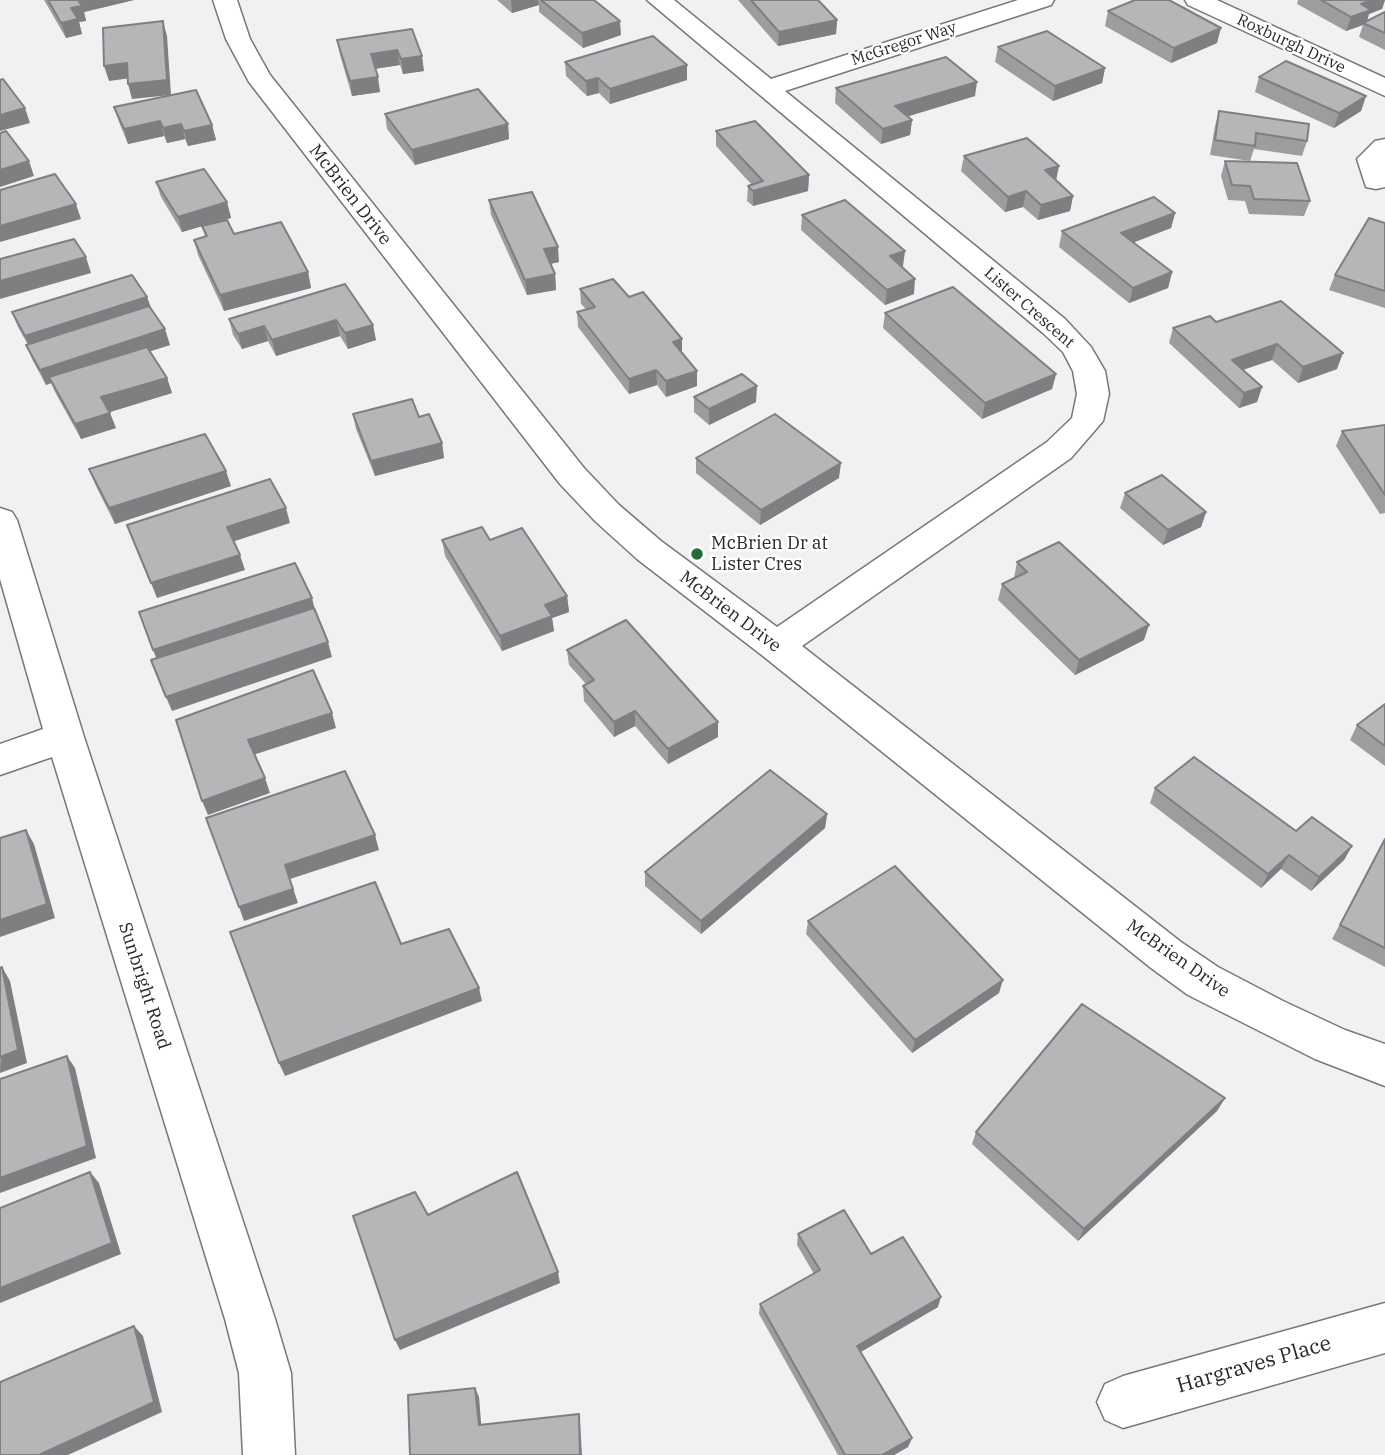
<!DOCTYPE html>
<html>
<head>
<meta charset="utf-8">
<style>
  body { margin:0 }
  canvas { display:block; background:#f3f0f3 }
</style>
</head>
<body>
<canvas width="1385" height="1455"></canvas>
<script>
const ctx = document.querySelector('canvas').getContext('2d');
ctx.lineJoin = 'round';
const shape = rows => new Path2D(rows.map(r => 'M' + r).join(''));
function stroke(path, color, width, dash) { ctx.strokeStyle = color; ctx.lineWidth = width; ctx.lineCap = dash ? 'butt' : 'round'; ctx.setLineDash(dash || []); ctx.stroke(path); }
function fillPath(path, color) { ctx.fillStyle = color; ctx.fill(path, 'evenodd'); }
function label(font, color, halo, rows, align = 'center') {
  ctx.font = font + ' "IBM Plex Serif",serif'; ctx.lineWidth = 5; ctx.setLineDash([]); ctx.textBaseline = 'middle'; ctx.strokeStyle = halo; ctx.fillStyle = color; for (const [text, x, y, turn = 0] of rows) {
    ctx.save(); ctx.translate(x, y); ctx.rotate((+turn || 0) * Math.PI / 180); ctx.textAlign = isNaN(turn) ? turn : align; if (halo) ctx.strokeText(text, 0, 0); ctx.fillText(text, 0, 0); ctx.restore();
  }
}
const street = shape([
  [213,0,237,0,250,39,270,75,584,468,619,505,661,541,777,627,1047,442,1072,418,1077,394,1073,371,1063,352,1043,333,647,0,674,0,771,79,1018,0,1054,0,1051,5,785,91,1065,319,1091,347,1105,371,1109,394,1103,421,1071,458,802,646,1181,942,1218,967,1283,1001,1345,1030,1385,1044,1385,1086,1315,1059,1188,995,1151,968,763,656,637,559,595,521,560,484,249,82,226,39,213,0],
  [1185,0,1217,0,1385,78,1385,96,1188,5,1185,0],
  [1385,139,1385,187,1376,189,1366,187,1357,159,1375,141,1385,139],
  [0,508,12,512,17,520,84,737,275,1319,291,1373,295,1455,243,1455,239,1373,225,1319,52,757,0,775,0,744,43,729,0,579,0,508],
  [1385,1303,1385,1353,1123,1428,1105,1420,1097,1402,1105,1384,1123,1376,1385,1303]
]);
stroke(street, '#797779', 3);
fillPath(street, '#fff');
fillPath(shape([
  [44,0,134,0,84,12,86,21,79,22,82,34,66,38],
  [497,0,594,0,621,35,583,48,539,12,539,5,512,13],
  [738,0,818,0,837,20,836,34,778,46],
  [1298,0,1385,0,1382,9,1369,14,1367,21,1385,12,1385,50,1359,37,1363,25,1346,31,1297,4],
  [1108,11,1217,43,1171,63,1105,26],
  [412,29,424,71,403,74,400,65,375,69,380,92,352,96,340,55,337,40],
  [998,47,1105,68,1102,83,1053,101,995,62],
  [565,62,687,80,610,104,599,93,587,96,566,76],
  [1259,77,1366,96,1361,111,1334,128,1255,92],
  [836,88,975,96,907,116,912,120,910,135,881,144,835,103],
  [114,107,212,125,216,140,188,146,185,139,167,143,164,136,128,144,119,122],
  [1219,111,1307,141,1302,156,1254,149,1250,161,1210,155,1215,126],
  [385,114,508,124,509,139,415,165,387,129],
  [716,131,809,175,808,191,753,206,747,201,748,186,752,185,716,146],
  [964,156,1056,180,1073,196,1070,211,1038,220,1023,207,1005,212,961,171],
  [1225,161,1310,201,1304,216,1249,214,1245,201,1228,200,1221,176],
  [156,182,227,202,231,218,206,225,234,234,308,272,311,288,224,311,198,255,194,240,205,237,202,226,182,232,161,197],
  [489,200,559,262,550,264,555,274,556,290,527,295,491,215],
  [1175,213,1171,228,1133,242,1172,272,1168,288,1129,303,1059,247,1062,231],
  [802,215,903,266,901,267,914,294,885,305,801,230],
  [1385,223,1385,308,1329,290,1335,275],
  [345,284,376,340,348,349,340,336,276,356,268,341,242,349,233,335,229,319],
  [580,289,629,297,682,353,697,386,666,397,657,385,629,394,578,327,577,312,586,309,581,304],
  [147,297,152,310,170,345,150,351,167,378,172,393,109,412,116,428,81,439,55,392,51,383,46,385,33,361,26,345,28,345,18,327,12,312],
  [1281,301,1337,369,1298,383,1272,360,1243,370,1262,387,1257,402,1239,408,1169,343,1173,328,1216,322],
  [885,313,1056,374,1052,389,982,419,883,328],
  [694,397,756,402,709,425,694,412],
  [353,414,419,417,442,443,444,458,375,476,356,429],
  [1385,425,1385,513,1380,514,1336,446,1342,431],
  [696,458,839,478,760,525,696,473],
  [89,469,231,486,115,524,95,484],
  [1125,493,1206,512,1201,527,1163,545,1120,508],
  [442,540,490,540,567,596,569,612,552,618,554,631,502,651,445,556],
  [1017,562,1144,640,1075,675,998,600,1002,584,1014,578],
  [567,650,718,722,718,737,668,764,635,726,614,737,584,701,583,686,586,684,569,665],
  [1385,704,1385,766,1350,740,1357,725],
  [1155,788,1296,831,1352,846,1344,860,1311,891,1281,869,1261,888,1150,803],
  [827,814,825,828,701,934,645,886,645,872],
  [1385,838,1385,967,1332,939],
  [808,921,999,993,912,1053,806,934],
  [1225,1098,1217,1111,1078,1241,972,1144,976,1132],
  [798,1234,871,1254,938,1307,860,1352,912,1438,908,1447,894,1455,838,1455,759,1314,760,1304,814,1274,797,1245]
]), '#9d9d9f');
fillPath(shape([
  [77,0,134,0,84,12,86,21,79,22,82,34,66,38,61,23],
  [511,0,538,0,539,5,512,13],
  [1372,0,1385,0,1382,9,1369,14,1366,24,1363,23,1363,25,1346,31,1351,17,1361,4],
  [837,20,836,34,778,46,779,32],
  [163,21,167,36,171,95,132,99,128,84],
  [620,21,621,35,583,48,582,33],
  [1221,28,1217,43,1171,63,1174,48],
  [397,50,400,65,373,69,371,54],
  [422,56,424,71,403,74,401,59],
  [127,63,131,78,109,81,104,66],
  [687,65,687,80,610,104,610,89],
  [1105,68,1102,83,1053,101,1055,86],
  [378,77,380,92,352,96,350,81],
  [598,78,599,93,587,96,586,81],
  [977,82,975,96,893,121,895,106],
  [1366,96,1361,111,1334,128,1339,113],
  [25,108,30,123,0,131,0,115],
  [912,120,910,135,881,144,883,129],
  [160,121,164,136,128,144,124,129],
  [181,124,185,139,167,143,163,128],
  [508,124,509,139,415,165,412,150],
  [212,125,216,140,188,146,184,131],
  [29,161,34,176,0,187,0,170],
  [1059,166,1056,181,1045,170],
  [809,175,808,191,753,206,753,191],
  [1026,191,1023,207,1005,212,1008,197],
  [1073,196,1070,211,1038,220,1041,205],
  [227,202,231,218,182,232,178,217],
  [76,204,81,219,0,242,0,226],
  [1175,213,1171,228,1117,249,1121,233],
  [558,247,559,262,545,265,544,249],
  [905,251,903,266,888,272,890,256],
  [86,257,91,273,0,299,0,281],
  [308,272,311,288,224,311,220,295],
  [1172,272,1168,288,1129,303,1133,288],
  [555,274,556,290,527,295,525,280],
  [915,279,914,294,885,305,887,290],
  [147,297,152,312,31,351,25,336],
  [336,320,340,336,276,356,272,340],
  [373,325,376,340,348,349,345,333],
  [264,326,268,341,242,349,238,334],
  [165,329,170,345,52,383,49,377,51,383,46,385,40,370],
  [682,339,682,355,673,342],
  [1277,344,1272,360,1227,375,1232,360],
  [1343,353,1337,369,1298,383,1303,367],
  [656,370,657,385,629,394,629,379],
  [697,371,697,386,666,397,666,381],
  [1056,374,1052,389,982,419,985,403],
  [167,378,172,393,107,413,101,397],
  [757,386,756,402,709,425,709,409],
  [1262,387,1257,402,1239,408,1244,393],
  [110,413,116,428,81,439,75,424],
  [442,443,444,458,375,476,371,461],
  [841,463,839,478,760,525,761,510],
  [226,471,231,486,115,524,109,508],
  [286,508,290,523,232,542,227,527],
  [1206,512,1201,527,1163,545,1168,530],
  [240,555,245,570,157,598,151,583],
  [567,596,569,612,552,618,554,631,502,651,500,636,545,605],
  [312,598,316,614,159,665,153,650],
  [1149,625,1144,640,1075,675,1079,660],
  [328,642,332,657,172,711,166,697],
  [635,711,635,726,614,737,614,722],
  [332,713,336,728,253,755,248,740],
  [718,722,718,737,668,764,668,749],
  [265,778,270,793,208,815,202,801],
  [827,814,825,828,701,934,701,921],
  [26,830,34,844,55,918,0,937,0,920],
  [375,835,379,850,290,879,298,903,244,921,239,907,285,865],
  [1352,846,1344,860,1311,891,1319,877],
  [1289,855,1281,869,1261,888,1268,874],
  [2,967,10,981,27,1063,0,1073],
  [1003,980,999,993,912,1053,915,1040],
  [479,988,482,1001,285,1076,279,1063],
  [67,1056,75,1068,96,1158,0,1193,0,1178],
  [1225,1098,1217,1111,1078,1241,1084,1229],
  [90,1172,99,1183,121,1254,0,1303,0,1288],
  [558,1272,560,1283,400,1350,395,1340],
  [941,1297,938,1307,854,1356,857,1346],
  [134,1326,143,1336,162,1412,68,1455,39,1455],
  [475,1388,479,1397,482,1434,479,1425],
  [579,1414,580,1423,582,1455,580,1455],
  [912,1438,908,1447,894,1455,882,1455]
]), '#7f7f82');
const building = shape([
  [48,0,78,0,82,6,71,8,78,19,61,23,48,0],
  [541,0,594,0,620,21,582,33,541,0],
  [751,0,818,0,837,20,779,32,751,0],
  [1135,0,1169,0,1221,28,1174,48,1108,11,1135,0],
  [1321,0,1372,0,1361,4,1371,10,1351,17,1321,0],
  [1385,12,1385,33,1363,23,1385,12],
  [163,21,167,80,128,84,127,63,104,66,103,28,163,21],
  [412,29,422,56,401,59,397,50,371,54,378,77,350,81,337,40,412,29],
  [1047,31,1105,68,1055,86,998,47,1047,31],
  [653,36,687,65,610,89,598,78,586,81,565,62,653,36],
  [946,57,977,82,895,106,912,120,883,129,836,88,946,57],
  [1286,61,1366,96,1339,113,1259,77,1286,61],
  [3,79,25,108,0,115,0,80,3,79],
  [478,89,508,124,412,150,385,114,478,89],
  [196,90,212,125,184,131,181,124,163,128,160,121,124,129,114,107,196,90],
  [1219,111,1309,124,1307,141,1256,133,1255,146,1215,140,1219,111],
  [755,121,809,175,753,191,748,186,763,181,716,131,755,121],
  [6,131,29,161,0,170,0,133,6,131],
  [1027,138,1059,166,1045,170,1073,196,1041,205,1026,191,1008,197,964,156,1027,138],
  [1225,161,1297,163,1310,201,1254,199,1250,186,1232,185,1225,161],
  [204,169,227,202,178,217,156,182,204,169],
  [55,174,76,204,0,226,0,190,55,174],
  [532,192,558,247,544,249,555,274,525,280,489,200,532,192],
  [1154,197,1175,213,1121,233,1172,272,1133,288,1062,231,1154,197],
  [845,200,905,251,890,256,915,279,887,290,802,215,845,200],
  [1369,218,1385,223,1385,291,1335,275,1369,218],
  [227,220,234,234,281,222,308,272,220,295,194,240,207,236,202,226,227,220],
  [74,239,86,257,0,281,0,259,74,239],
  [132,275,147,297,25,336,12,312,132,275],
  [613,279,629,297,643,292,682,339,673,342,697,371,666,381,656,370,629,379,577,312,595,307,580,289,613,279],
  [345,284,373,325,345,333,336,320,272,340,264,326,238,334,229,319,345,284],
  [953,287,1056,374,985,403,885,313,953,287],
  [1281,301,1343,353,1303,367,1277,344,1232,360,1262,387,1244,393,1173,328,1210,316,1216,322,1281,301],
  [149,306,165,329,40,370,26,345,149,306],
  [147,347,167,378,101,397,110,413,75,424,49,377,147,347],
  [742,374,757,386,709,409,694,397,742,374],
  [412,399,419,417,429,414,442,443,371,461,353,414,412,399],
  [775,414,841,463,761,510,696,458,775,414],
  [1385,425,1385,495,1342,431,1385,425],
  [205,434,226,471,109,508,89,469,205,434],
  [1162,475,1206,512,1168,530,1125,493,1162,475],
  [270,479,286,508,227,527,240,555,151,583,127,525,270,479],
  [482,527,490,540,522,528,567,596,545,605,552,616,500,636,442,540,482,527],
  [1059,542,1149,625,1079,660,1002,584,1027,572,1017,562,1059,542],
  [295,563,312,598,153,650,139,612,295,563],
  [314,608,328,642,166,697,151,660,314,608],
  [626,620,718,722,668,749,635,711,614,722,583,686,594,680,567,650,626,620],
  [313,670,332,713,248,740,265,778,202,801,176,720,313,670],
  [1385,704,1385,746,1357,725,1385,704],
  [1194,757,1296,831,1312,817,1352,846,1319,877,1289,855,1268,874,1155,788,1194,757],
  [770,770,827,814,701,921,645,872,770,770],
  [345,771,375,835,285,865,293,889,239,907,206,818,345,771],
  [26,830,47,904,0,920,0,838,26,830],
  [1385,839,1385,948,1340,925,1385,839],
  [895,866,1003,980,915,1040,808,921,895,866],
  [375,882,401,944,449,929,479,988,279,1063,230,932,375,882],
  [2,967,18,1050,0,1057,0,968,2,967],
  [1082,1004,1225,1098,1084,1229,976,1132,1082,1004],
  [67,1056,87,1146,0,1178,0,1079,67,1056],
  [90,1172,112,1243,0,1288,0,1208,90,1172],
  [517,1172,558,1272,395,1340,353,1216,415,1192,428,1215,517,1172],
  [844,1210,871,1254,903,1237,941,1297,857,1346,912,1438,882,1455,845,1455,760,1304,820,1270,798,1234,844,1210],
  [134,1326,154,1402,39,1455,0,1455,0,1382,134,1326],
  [475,1388,479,1425,579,1414,580,1455,410,1455,408,1395,475,1388]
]);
fillPath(building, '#b6b6b9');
stroke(building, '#7f7f82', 2);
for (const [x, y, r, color] of [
  [697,554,7,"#256b37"]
]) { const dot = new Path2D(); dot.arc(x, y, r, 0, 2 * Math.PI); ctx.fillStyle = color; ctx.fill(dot); stroke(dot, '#fff', 2.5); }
label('16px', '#2a292a', '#fff', [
  ["McGregor Way",904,44,-18],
  ["Roxburgh Drive",1291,44,25],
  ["Lister Crescent",1029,308,41]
]);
label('18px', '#2a292a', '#fff', [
  ["McBrien Drive",350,195,52],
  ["McBrien Drive",730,612,37],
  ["McBrien Drive",1178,959,35],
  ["Sunbright Road",144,986,72]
]);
label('18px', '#2a292a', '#fff', [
  ["McBrien Dr at",711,544],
  ["Lister Cres",711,565]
], 'left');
label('21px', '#2a292a', '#fff', [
  ["Hargraves Place",1254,1365,-16]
]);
</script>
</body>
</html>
